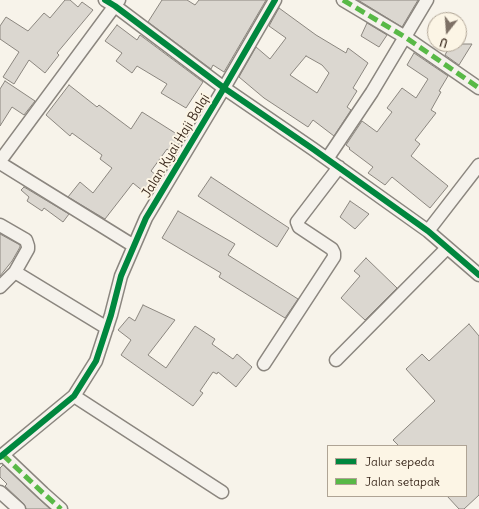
<!DOCTYPE html>
<html>
<head>
<meta charset="utf-8">
<style>
  body { margin:0 }
  #map { position:relative; width:479px; height:509px; overflow:hidden; background:#f7f3ea; font-family:Delius,sans-serif }
  canvas { display:block }
  .legend { position:absolute; left:327px; top:445px; width:140px; height:52px; box-sizing:border-box; background:#fcf5e5; border:1px solid #afa495; margin:0; padding:5px 7px; list-style:none; font-size:12px; color:#3b2a1e }
  .legend li { display:flex; align-items:center; gap:8px; height:20px }
  .legend b { width:20px; border:1px solid #afa495 }
  .north { position:absolute; left:427px; top:12px; width:40px; height:40px; box-sizing:border-box; background:#fcf5e5; border:1px solid #afa495; border-radius:50%; rotate:197deg; font-size:11px; font-weight:700; line-height:16px; text-align:center; color:#3b2a1e }
  .north::after { content:''; display:block; margin:auto; width:14px; height:18px; background:#7d7065; clip-path:polygon(50% 0,100% 100%,50% 72%,0 100%) }
</style>
</head>
<body>
<div id="map">
<canvas width="479" height="509"></canvas>
<ul class="legend">
<li><b style="height:5px;background:#00873e"></b>Jalur sepeda</li>
<li><b style="height:5px;background:#58b947"></b>Jalan setapak</li>
</ul>
<div class="north">U</div>
</div>
<script>
const ctx = document.querySelector('canvas').getContext('2d');
ctx.lineJoin = 'round';
function fillPath(path, color) { ctx.fillStyle = color; ctx.fill(path, 'evenodd'); }
const shape = rows => new Path2D(rows.map(r => 'M' + r).join(''));
function stroke(path, color, width, dash) { ctx.strokeStyle = color; ctx.lineWidth = width; ctx.lineCap = dash ? 'butt' : 'round'; ctx.setLineDash(dash || []); ctx.stroke(path); }
function label(font, color, halo, rows, align = 'center') {
  ctx.font = font + ' Delius,sans-serif'; ctx.lineWidth = 4; ctx.setLineDash([]); ctx.textBaseline = 'middle'; ctx.strokeStyle = halo; ctx.fillStyle = color; for (const [text, x, y, turn = 0] of rows) {
    ctx.save(); ctx.translate(x, y); ctx.rotate((+turn || 0) * Math.PI / 180); ctx.textAlign = isNaN(turn) ? turn : align; if (halo) ctx.strokeText(text, 0, 0); ctx.fillText(text, 0, 0); ctx.restore();
  }
}
const building = shape([
  [65,0,70,0,78,7,82,2,93,10,57,53,59,55,45,73,29,60,14,84,3,77,19,52,0,39,0,26,6,17,28,31,44,13,50,18,65,0],
  [162,0,187,0,195,5,199,0,266,0,224,72,213,65,211,69,148,22,162,0],
  [358,0,418,0,402,27,358,0],
  [279,8,316,35,346,53,348,48,368,63,353,88,357,91,347,107,351,110,334,136,313,120,308,127,264,98,239,77,256,47,270,59,286,38,269,26,279,8],
  [306,56,322,65,329,73,317,93,290,75,306,56],
  [367,23,387,35,379,47,361,36,367,23],
  [117,25,137,40,140,35,203,82,186,108,161,93,167,84,137,66,132,73,116,61,122,53,105,41,117,25],
  [451,44,472,44,459,65,445,55,451,44],
  [414,53,448,76,439,91,441,92,431,110,436,113,415,140,420,144,411,156,448,186,430,208,392,177,385,185,368,173,373,167,349,149,350,148,346,145,362,121,377,132,392,112,387,108,402,88,416,98,428,79,407,65,414,53],
  [5,81,35,101,24,115,12,107,0,126,0,89,5,81],
  [69,85,97,107,99,105,131,129,142,112,183,138,173,153,167,149,151,171,156,175,144,192,133,183,105,219,68,197,80,182,93,193,112,168,100,159,102,155,72,133,70,136,46,115,69,85],
  [211,177,289,228,277,247,198,196,211,177],
  [24,187,69,214,63,222,44,208,42,211,27,201,29,197,21,190,24,187],
  [350,201,369,214,355,229,340,217,350,201],
  [178,211,235,244,228,255,298,299,285,318,219,277,221,273,162,238,178,211],
  [0,234,20,245,20,247,12,261,0,276,0,234],
  [366,258,397,288,365,320,341,298,360,276,354,271,366,258],
  [143,305,175,320,148,355,166,368,195,326,215,339,212,344,233,359,237,354,252,367,236,387,218,372,217,374,213,372,200,391,203,393,193,406,121,355,131,340,118,330,129,317,135,321,143,305],
  [469,324,479,336,479,495,464,509,459,509,447,496,466,496,466,446,399,446,393,440,435,401,406,369,422,354,429,361,469,324],
  [3,465,38,498,50,509,26,509,24,504,5,486,7,484,0,477,0,468,3,465]
]);
fillPath(building, '#dbd7d0');
stroke(building, '#8b867f', 1);
const minor = shape([
  [105,0,115,6,224,88,313,149,428,231,479,275],
  [343,0,405,37,479,88],
  [327,159,372,92,427,0],
  [0,161,119,0],
  [0,163,134,246],
  [0,225,26,240,28,246,28,249,15,272],
  [428,231,479,165],
  [0,287,15,272,107,328],
  [336,360,447,248],
  [264,364,334,257,334,253,332,249,299,227,297,222,339,167],
  [74,396,222,492],
  [3,455,43,493,61,509],
  [0,457,74,396,96,361,111,315,121,276,146,218,224,88,275,0],
  [0,492,19,509]
]);
stroke(minor, '#8b867f', 15);
stroke(minor, '#f5f2ec', 12);
stroke(shape([
  [343,0,405,37,479,88],
  [3,455,43,493,61,509]
]), '#58b947', 5, [10, 5]);
stroke(shape([
  [105,0,115,6,224,88,313,149,428,231,479,275],
  [0,457,74,396,96,361,111,315,121,276,146,218,224,88,275,0]
]), '#00873e', 6);
label('13px', '#3b2a1e', '#fcf5e5', [
  ["Jalan Kyai Haji Balqi",176,146,-59]
]);
</script>
</body>
</html>
